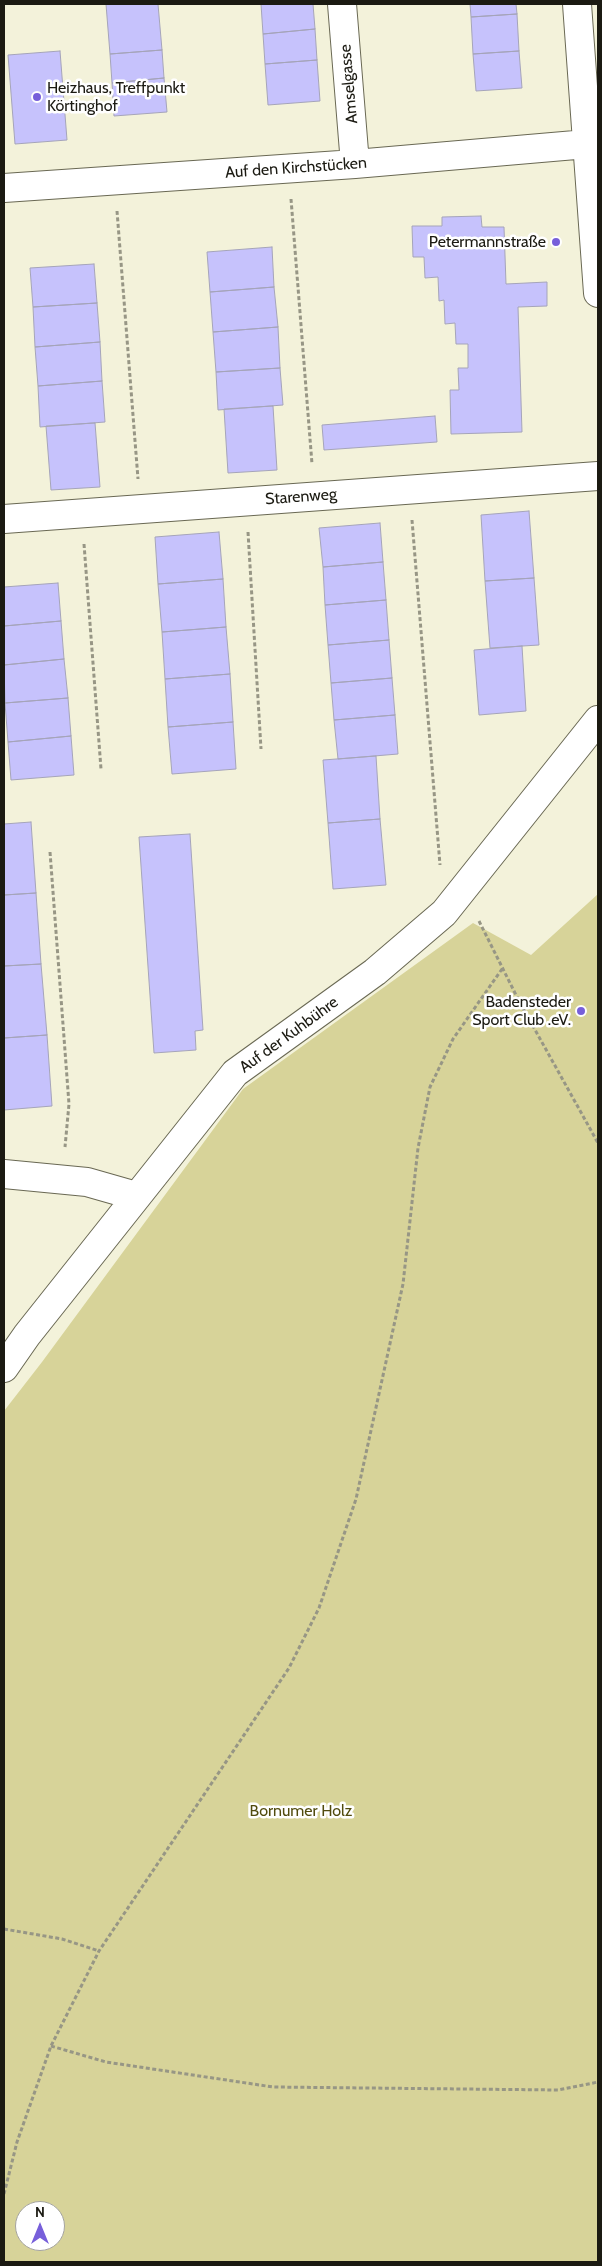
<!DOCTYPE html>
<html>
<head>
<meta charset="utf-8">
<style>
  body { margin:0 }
  #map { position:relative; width:602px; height:2266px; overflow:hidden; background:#f3f2da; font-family:Cabin,sans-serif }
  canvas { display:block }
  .frame { position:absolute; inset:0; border:5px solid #1b1a12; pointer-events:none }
  .north { position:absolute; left:15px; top:2201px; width:50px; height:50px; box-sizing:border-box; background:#fff; border:1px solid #a4a3a0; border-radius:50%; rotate:0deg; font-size:14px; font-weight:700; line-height:20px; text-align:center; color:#1b1a12 }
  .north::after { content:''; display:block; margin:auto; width:18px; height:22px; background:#775fda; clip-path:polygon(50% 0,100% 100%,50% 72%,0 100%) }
</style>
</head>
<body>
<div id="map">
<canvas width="602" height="2266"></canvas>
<div class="frame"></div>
<div class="north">N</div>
</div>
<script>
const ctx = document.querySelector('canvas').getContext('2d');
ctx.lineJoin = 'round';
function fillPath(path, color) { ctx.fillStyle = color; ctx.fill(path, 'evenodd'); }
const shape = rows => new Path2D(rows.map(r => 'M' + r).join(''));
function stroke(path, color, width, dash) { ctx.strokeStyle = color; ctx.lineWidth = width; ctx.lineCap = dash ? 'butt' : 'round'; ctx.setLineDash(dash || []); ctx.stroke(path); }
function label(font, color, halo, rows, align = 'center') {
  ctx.font = font + ' Cabin,sans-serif'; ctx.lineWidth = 5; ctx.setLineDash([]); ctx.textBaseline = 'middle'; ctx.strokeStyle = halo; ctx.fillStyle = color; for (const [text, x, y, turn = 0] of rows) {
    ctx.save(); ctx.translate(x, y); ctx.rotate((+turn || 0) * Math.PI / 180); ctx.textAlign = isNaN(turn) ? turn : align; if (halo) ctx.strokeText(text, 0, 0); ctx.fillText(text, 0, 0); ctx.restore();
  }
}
fillPath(shape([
  [598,894,598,2262,4,2262,4,1411,42,1362,243,1089,473,923,531,955],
  [25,2211,55,2211,55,2241,25,2241]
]), '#d7d399');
const building = shape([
  [106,4,158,4,162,50,110,54,106,4],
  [261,4,313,4,315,29,263,34,261,4],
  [470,4,516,4,517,14,471,17,470,4],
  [517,14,519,51,473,54,471,17,517,14],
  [315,29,317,60,265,64,263,34,315,29],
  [162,50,164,78,112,83,110,54,162,50],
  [60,51,67,140,15,144,8,55,60,51],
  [519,51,522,88,476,91,473,54,519,51],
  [317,60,320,101,268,105,265,64,317,60],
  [164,78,167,112,114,116,112,83,164,78],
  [481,216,482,227,504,227,506,284,547,282,547,306,518,307,522,432,451,434,450,390,459,390,458,368,468,368,468,344,456,344,455,323,445,324,444,300,439,301,438,277,425,278,424,257,413,257,412,226,442,226,442,217,481,216],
  [272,247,274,287,210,292,207,252,272,247],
  [94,264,97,303,33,307,30,268,94,264],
  [274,287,278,327,213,332,210,292,274,287],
  [97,303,100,342,35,347,33,307,97,303],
  [278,327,280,368,216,372,213,332,278,327],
  [100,342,102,381,38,386,35,347,100,342],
  [280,368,283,405,218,410,216,372,280,368],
  [102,381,105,422,40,427,38,386,102,381],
  [273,406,277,470,228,473,224,409,273,406],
  [435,416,437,442,324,450,322,425,435,416],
  [95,423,100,487,51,490,46,426,95,423],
  [529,511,534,578,485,581,481,515,529,511],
  [380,523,383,562,323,567,319,528,380,523],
  [219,532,223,579,158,584,155,537,219,532],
  [383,562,386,600,325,605,323,567,383,562],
  [534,578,539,645,490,648,485,581,534,578],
  [223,579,226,627,162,632,158,584,223,579],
  [58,583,61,621,4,626,4,587,58,583],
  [386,600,389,640,328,645,325,605,386,600],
  [61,621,64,659,4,665,4,626,61,621],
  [226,627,230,674,165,679,162,632,226,627],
  [389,640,392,678,331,683,328,645,389,640],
  [522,646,526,711,479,715,474,650,522,646],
  [64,659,68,698,5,703,4,665,64,659],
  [230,674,233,722,168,727,165,679,230,674],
  [392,678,395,715,334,720,331,683,392,678],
  [68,698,71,736,8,742,5,703,68,698],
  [395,715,398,754,338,759,334,720,395,715],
  [233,722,236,769,172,774,168,727,233,722],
  [71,736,74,775,11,780,8,742,71,736],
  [376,756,380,819,328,823,323,760,376,756],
  [380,819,386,885,333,889,328,823,380,819],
  [31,822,36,893,4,895,4,824,31,822],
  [190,834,203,1030,195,1031,196,1050,154,1053,139,837,190,834],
  [36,893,41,964,4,966,4,895,36,893],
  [41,964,47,1035,4,1038,4,966,41,964],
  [47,1035,52,1106,4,1110,4,1038,47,1035]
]);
fillPath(building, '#c6c2fc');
stroke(building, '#a5a4b9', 1);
const minor = shape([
  [342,4,355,164],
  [577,4,598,293],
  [4,188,355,164,587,144],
  [4,519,598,476],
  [4,1174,87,1182,136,1196],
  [4,1368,27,1335,235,1073,375,972,444,913,598,720]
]);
stroke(minor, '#696853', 30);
stroke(shape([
  [291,199,312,464],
  [117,211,138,479],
  [412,520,440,865],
  [248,532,261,749],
  [84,544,101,769],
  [50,852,69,1104,65,1147],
  [479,921,519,1001,598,1143],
  [4,1929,62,1939,99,1951],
  [51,2046,106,2062,273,2087,558,2090,598,2082],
  [4,2194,17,2142,51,2046,99,1951,289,1668,319,1608,356,1499,403,1284,418,1148,430,1087,453,1039,502,969]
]), '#979685', 3, [4, 2.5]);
stroke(minor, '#fff', 28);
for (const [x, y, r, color] of [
  [37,97,5,"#775fda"],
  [556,242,5,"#775fda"],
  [581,1011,5,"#775fda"]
]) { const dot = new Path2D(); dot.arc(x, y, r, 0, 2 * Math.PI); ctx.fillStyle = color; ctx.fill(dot); stroke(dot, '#fff', 2); }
label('16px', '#1b1a12', '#fff', [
  ["Amselgasse",349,84,-95],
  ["Auf den Kirchstücken",296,168,-4],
  ["Starenweg",301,497,-4],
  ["Auf der Kuhbühre",289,1035,-36]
]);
label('16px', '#1b1a12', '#fff', [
  ["Heizhaus, Treffpunkt",47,88,"left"],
  ["Körtinghof",47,106,"left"],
  ["Petermannstraße",546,242],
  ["Badensteder",571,1002],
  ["Sport Club .eV.",571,1020]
], 'right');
label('16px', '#514b0e', '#fff', [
  ["Bornumer Holz",301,1811]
]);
</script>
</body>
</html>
